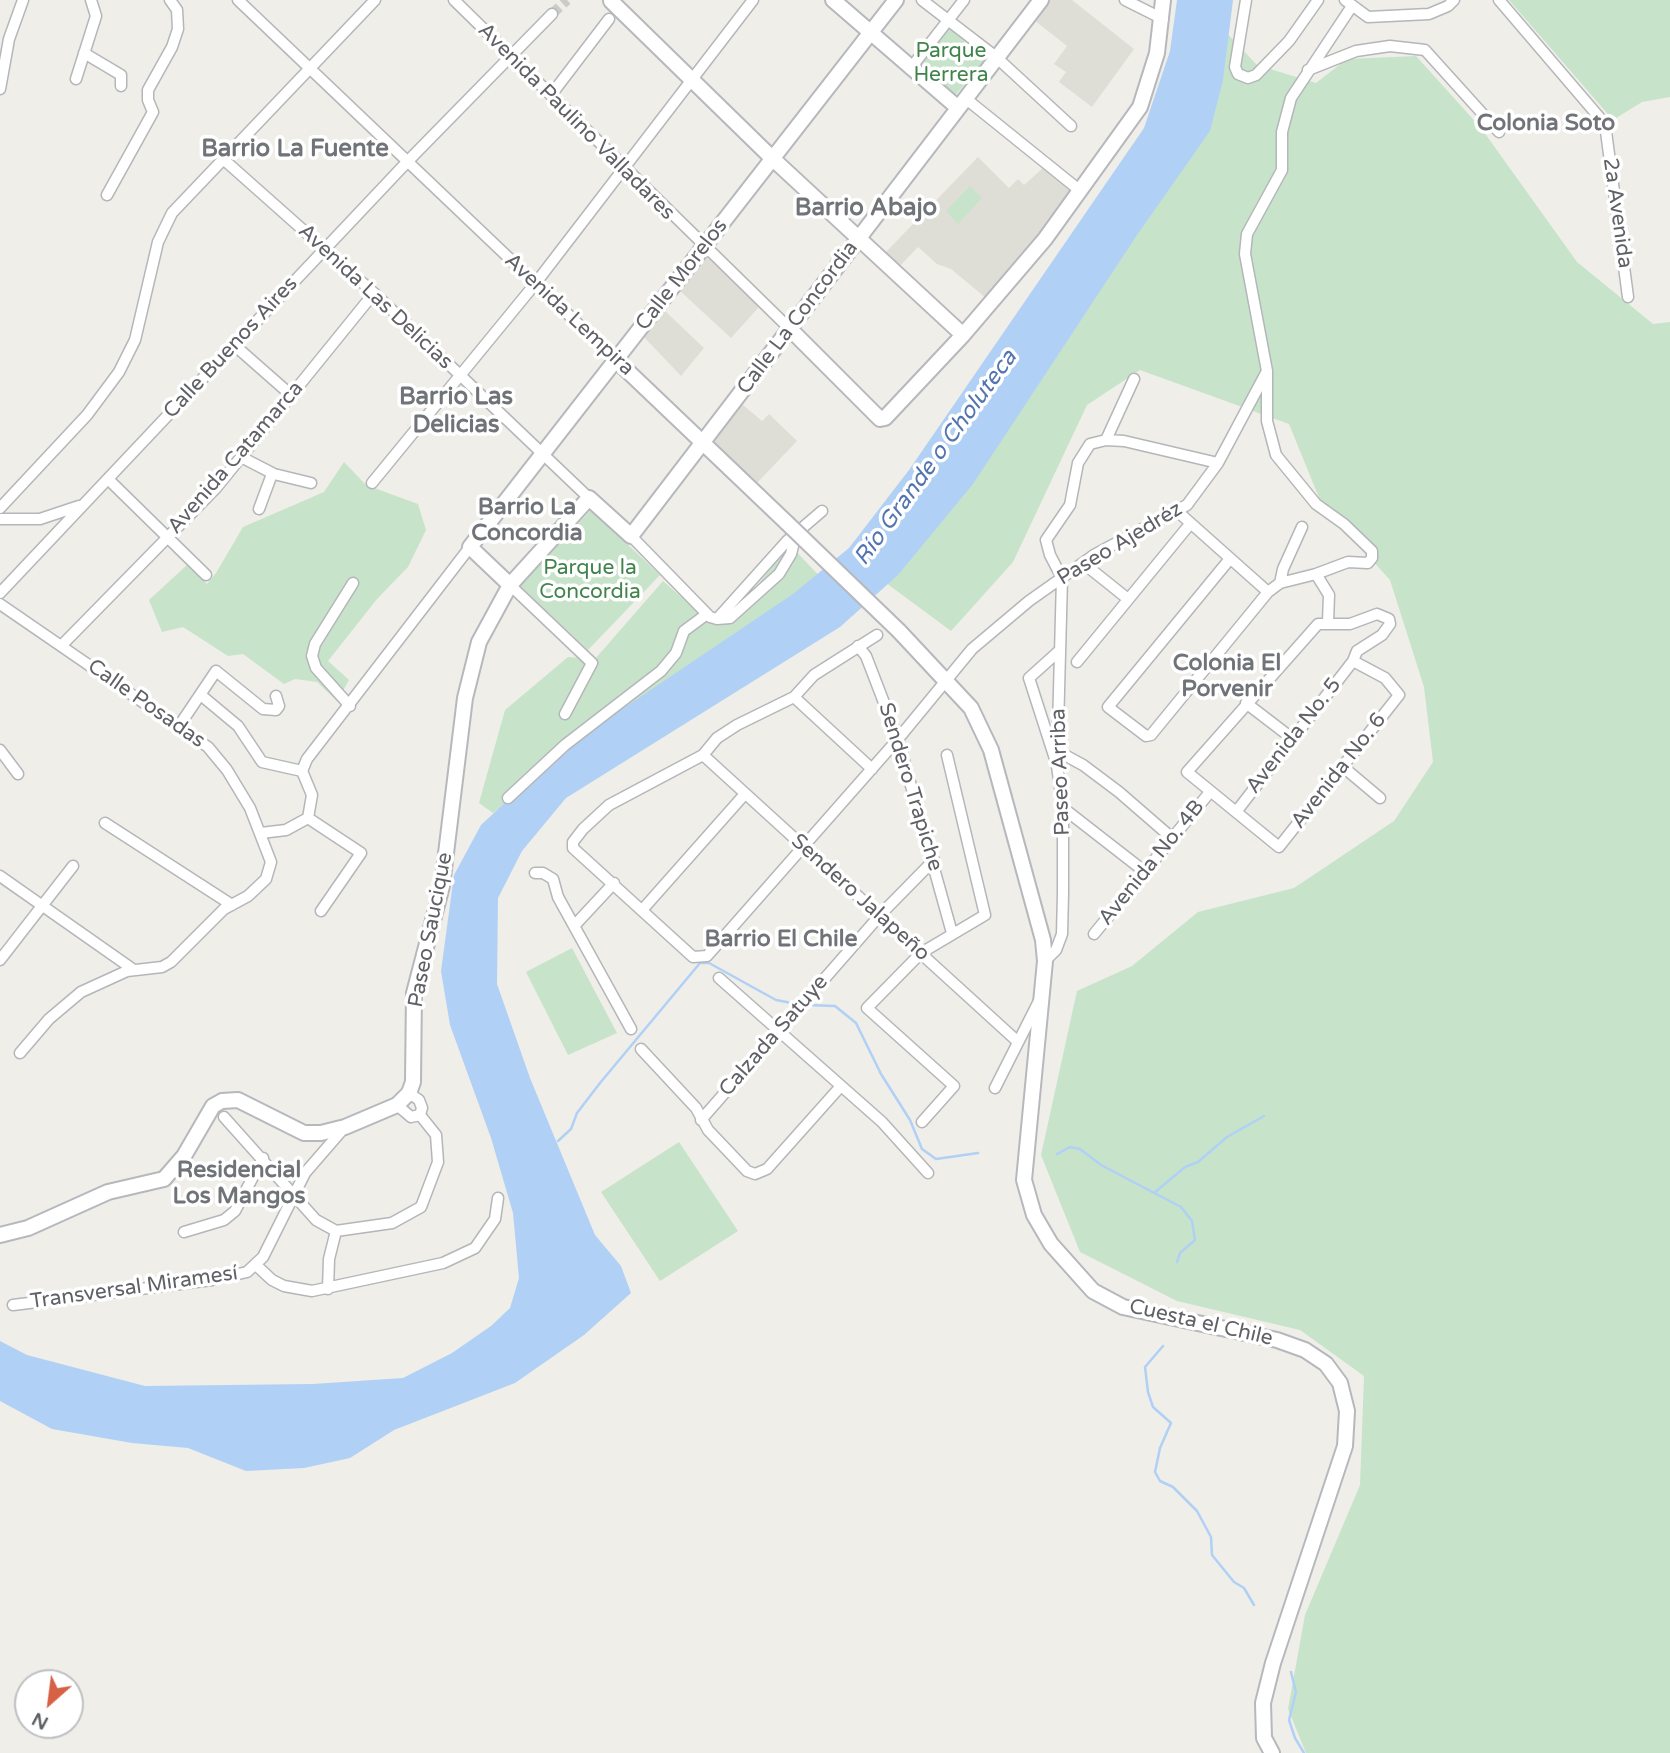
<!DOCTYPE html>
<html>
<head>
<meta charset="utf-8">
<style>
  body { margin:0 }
  #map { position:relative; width:1670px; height:1753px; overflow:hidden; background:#efeee8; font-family:"Varela Round",sans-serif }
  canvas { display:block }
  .north { position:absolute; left:14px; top:1669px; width:70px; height:70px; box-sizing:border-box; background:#fff; border:2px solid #bfc0c2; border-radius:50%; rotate:208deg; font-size:19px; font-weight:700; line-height:28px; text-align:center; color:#5f6166 }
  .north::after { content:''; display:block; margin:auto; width:24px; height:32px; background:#d76145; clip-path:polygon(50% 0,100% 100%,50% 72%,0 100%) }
</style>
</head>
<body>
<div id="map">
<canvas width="1670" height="1753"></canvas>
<div class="north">N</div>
</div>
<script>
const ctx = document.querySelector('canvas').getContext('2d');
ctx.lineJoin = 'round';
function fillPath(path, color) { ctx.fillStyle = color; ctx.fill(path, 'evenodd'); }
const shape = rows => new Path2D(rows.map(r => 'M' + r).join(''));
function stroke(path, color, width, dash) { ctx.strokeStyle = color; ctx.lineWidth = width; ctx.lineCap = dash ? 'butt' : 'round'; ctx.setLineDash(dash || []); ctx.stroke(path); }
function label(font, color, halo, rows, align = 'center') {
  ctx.font = font + ' "Varela Round",sans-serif'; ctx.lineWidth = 7; ctx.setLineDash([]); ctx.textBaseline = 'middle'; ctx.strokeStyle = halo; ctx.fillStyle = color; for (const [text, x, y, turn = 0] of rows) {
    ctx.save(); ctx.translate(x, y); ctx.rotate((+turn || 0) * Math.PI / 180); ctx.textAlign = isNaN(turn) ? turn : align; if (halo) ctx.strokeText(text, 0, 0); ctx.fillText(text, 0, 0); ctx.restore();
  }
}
fillPath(shape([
  [1049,0,1072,0,1134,49,1092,107,1059,82,1066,72,1054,64,1067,46,1034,20],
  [978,157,1009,188,1018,179,1024,185,1043,168,1074,191,986,298,951,269,937,264,918,247,897,269,883,255],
  [706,256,759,307,731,338,678,289],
  [664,310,704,348,681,376,643,336],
  [742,404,762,421,769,414,797,441,756,484,712,443]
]), '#dfded6');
fillPath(shape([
  [1509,0,1670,0,1670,97,1642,102,1613,120],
  [1204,9,1257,65,1316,83,1347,59,1416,56,1481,128,1577,262,1653,324,1670,322,1670,1753,1306,1753,1288,1709,1305,1615,1360,1485,1364,1376,1300,1330,1177,1301,1080,1252,1041,1155,1077,991,1132,966,1198,912,1294,888,1394,821,1433,762,1424,687,1390,580,1322,505,1289,424,1140,370,1087,405,1013,562,951,631,874,574,1057,304],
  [949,28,986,59,953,98,916,67],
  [970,186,982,198,958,224,946,211],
  [344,462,366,485,418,504,426,530,408,567,377,599,328,661,349,680,337,701,317,682,295,679,284,684,243,654,228,656,183,627,162,632,149,600,187,565,207,584,216,573,243,527,324,492],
  [591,510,660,575,588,650,520,586],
  [789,544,828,585,621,719,493,813,479,803,505,710,568,657,595,659,663,581,703,616,718,613,737,595,754,590],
  [572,948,617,1033,568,1055,526,972],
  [679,1142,738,1231,660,1281,601,1192]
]), '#c7e4ca');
fillPath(shape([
  [1177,0,1233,0,1223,80,1210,131,1137,235,973,484,898,575,840,627,566,798,522,851,498,898,497,984,530,1078,595,1235,621,1266,631,1293,584,1335,515,1383,394,1430,350,1458,304,1468,246,1471,188,1448,132,1443,52,1429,0,1401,0,1341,27,1355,145,1386,313,1384,403,1378,452,1353,491,1326,510,1308,519,1278,513,1213,491,1138,450,1025,441,971,454,875,481,825,563,749,793,594,849,548,909,470,1144,128,1170,51]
]), '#b1d0f6');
stroke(shape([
  [807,1005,835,1006,856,1023,881,1074,910,1120,922,1149,936,1159,978,1153],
  [558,1141,571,1129,577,1113,600,1083,700,963,709,963,776,1000,797,1004],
  [1057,1154,1070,1147,1080,1149,1101,1165,1181,1207,1192,1221,1195,1240,1180,1253,1177,1262],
  [1154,1193,1185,1167,1198,1162,1227,1137,1264,1116],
  [1163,1346,1145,1367,1148,1392,1153,1407,1171,1423,1160,1448,1155,1472,1160,1481,1173,1487,1197,1511,1211,1537,1212,1555,1234,1582,1244,1588,1254,1605],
  [1291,1672,1296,1692,1289,1720,1295,1738,1304,1753]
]), '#b1d0f6', 2.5);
stroke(shape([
  [552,14,567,0]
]), '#cbcbc8', 10, [10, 5]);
const street = shape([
  [238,0,616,360],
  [454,0,791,330],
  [922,0,996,57,1071,126],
  [1125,0,1163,19],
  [1246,0,1235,67,1238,74,1248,78,1256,75,1289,41,1318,0],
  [1345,0,1368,17,1429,14,1448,6,1454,0],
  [1499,0,1605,124,1628,297],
  [84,53,121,75,121,86],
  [910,69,964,0],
  [1308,70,1356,51,1390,46,1425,50,1499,132],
  [76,79,96,16,91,0],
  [0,89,9,39,23,0],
  [551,95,609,19],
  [965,98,1078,189],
  [222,158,374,293,589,498],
  [107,195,153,112,148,100,148,90,172,47,178,29,177,10,170,0],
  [233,344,291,395],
  [1267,372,1267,421,1276,455,1316,504,1344,524,1372,551,1372,558,1368,563,1348,562,1316,574],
  [1106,440,1134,379],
  [241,457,274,474,311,483],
  [109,480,206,575],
  [372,483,535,284,753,0],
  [0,508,87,415,119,372,135,340,158,242,172,213,375,0],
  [259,509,272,474],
  [1177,511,1268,592,1280,583,1316,574,1329,595,1328,622],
  [0,519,40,519,79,506],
  [631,536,710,617,717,619,787,541,822,511],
  [1229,560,1108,707,1146,736,1151,735,1268,592],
  [1083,563,1128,599],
  [1280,583,1283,569,1302,527],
  [510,585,592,663,565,714],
  [0,593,408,161,552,14],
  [0,604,208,747,227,770,250,808,271,862,266,879,248,896,224,909,171,962,162,967,127,971,81,992,49,1019,20,1053],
  [1377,614,1389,619,1390,624,1382,635,1357,651,1353,661,1385,678,1399,695,1279,847,1187,772,1318,624,1350,624,1377,614],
  [717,619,730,618,779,574,791,554,796,534],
  [877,635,814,675,794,697,737,725,717,738,703,755,609,805,583,829,573,842,573,848,693,957,707,956,898,739,972,649,1029,601,1094,555,1187,505,1218,463,1267,371,1245,254,1247,234,1282,170,1282,132,1291,98,1352,6],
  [62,645,216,488,374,293],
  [858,646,866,656,898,739,952,933],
  [1077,662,1190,524],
  [202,696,238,726,262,762,302,771],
  [794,697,872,769],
  [1246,703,1293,739],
  [350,706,316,668,312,656,315,644,353,583],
  [179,726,216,671,263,709,276,710,279,706,276,696],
  [0,750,18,774],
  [1059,752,1083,765,1119,792,1172,838],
  [703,755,1017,1041],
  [1057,765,1029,678,1059,651],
  [1342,766,1380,798],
  [508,798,565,745,661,671,676,653,684,631,707,614],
  [1063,808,1144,871],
  [1236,812,1353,661],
  [308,818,361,853,321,911],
  [105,823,232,905],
  [261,833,286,830,308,818,312,795,302,771,307,759,470,547],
  [535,873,543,873,553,879,558,897,631,1029],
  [0,876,134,970],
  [643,909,744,795],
  [574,926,614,883],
  [1094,934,1210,792],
  [0,960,73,866],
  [1045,961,1056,950,1062,934,1063,894,1063,808,1057,766,1062,578,1050,555,1046,540,1070,505,1078,463,1090,444,1106,440,1124,441,1218,463],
  [719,978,882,1122,928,1173],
  [641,1049,696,1108,708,1130,747,1171,755,1174,767,1169,841,1086],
  [995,1088,1039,1001],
  [409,1093,419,1100,422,1108,420,1115],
  [224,1117,316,1220,336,1231,392,1223,421,1207,438,1162,436,1135,420,1115,411,1117,397,1105],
  [701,1120,881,914,934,860],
  [922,1122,954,1086,867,1008,921,953,985,915,947,755],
  [184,1232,224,1220,235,1211,263,1158],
  [257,1266,272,1280,284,1286,312,1291,443,1263,475,1248,495,1219,498,1198],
  [328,1289,329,1259,336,1231],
  [13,1305,212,1280,247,1272,263,1257,305,1173,344,1128]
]);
const secondary = shape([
  [833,0,957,107],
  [611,1,773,159,963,335],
  [791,330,880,419,885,418,963,335,1045,239,1140,107,1157,53,1163,0],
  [616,360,787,523],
  [510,585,470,547,896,0],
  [899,631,971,708,991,750,1043,940,1045,961,1024,1180,1034,1215,1051,1244,1093,1291,1123,1307,1277,1340,1305,1350,1326,1364,1340,1383,1347,1411,1345,1446,1273,1663,1263,1703,1264,1738,1272,1753],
  [0,1235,28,1228,108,1192,164,1179,184,1156,213,1106,222,1101,238,1100,304,1133,321,1133,345,1127,397,1105,409,1093,413,1082,414,993,442,886,465,698,479,642,510,585,589,498,631,536,1041,0]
]);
stroke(street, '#b4b6ba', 13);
stroke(secondary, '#b6b8bd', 18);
stroke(street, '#fff', 10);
stroke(secondary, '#fff', 14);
const secondaryBridge = shape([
  [787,523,899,631]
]);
stroke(secondaryBridge, '#b6b8bd', 18, []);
stroke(secondaryBridge, '#fff', 14);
label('21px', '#40844b', '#fff', [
  ["Parque",951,51],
  ["Herrera",951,75],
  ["Parque la",590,568],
  ["Concordia",590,592]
]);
label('21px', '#5f6166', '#fff', [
  ["Avenida Paulino Valladares",576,122,45],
  ["2a Avenida",1617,213,82],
  ["Calle Morelos",682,275,-52],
  ["Avenida Las Delicias",375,297,43],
  ["Avenida Lempira",569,315,43],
  ["Calle La Concordia",798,318,-53],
  ["Calle Buenos Aires",231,348,-47],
  ["Avenida Catamarca",236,458,-49],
  ["Paseo Ajedréz",1120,544,-31],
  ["Calle Posadas",146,704,35],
  ["Avenida No. 5",1294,736,-52],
  ["Avenida No. 6",1339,771,-52],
  ["Paseo Arriba",1061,772,-92],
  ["Sendero Trapiche",910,787,73],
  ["Avenida No. 4B",1152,863,-51],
  ["Sendero Jalapeño",860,898,42],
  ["Paseo Saucique",431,930,-79],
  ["Calzada Satuye",774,1036,-49],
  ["Transversal Miramesí",134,1288,-8],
  ["Cuesta el Chile",1201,1323,13]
]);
label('bold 23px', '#707378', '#fff', [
  ["Colonia Soto",1546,124],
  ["Barrio La",527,508],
  ["Concordia",527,534],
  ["Colonia El",1227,664],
  ["Porvenir",1227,690],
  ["Barrio El Chile",781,940],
  ["Residencial",239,1171],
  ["Los Mangos",239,1197]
]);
label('italic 23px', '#5275b0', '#fff', [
  ["Río Grande o Choluteca",936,458,-54]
]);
label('bold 24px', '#707378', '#fff', [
  ["Barrio La Fuente",295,150],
  ["Barrio Abajo",866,209],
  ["Barrio Las",456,398],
  ["Delicias",456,426]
]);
</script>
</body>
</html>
